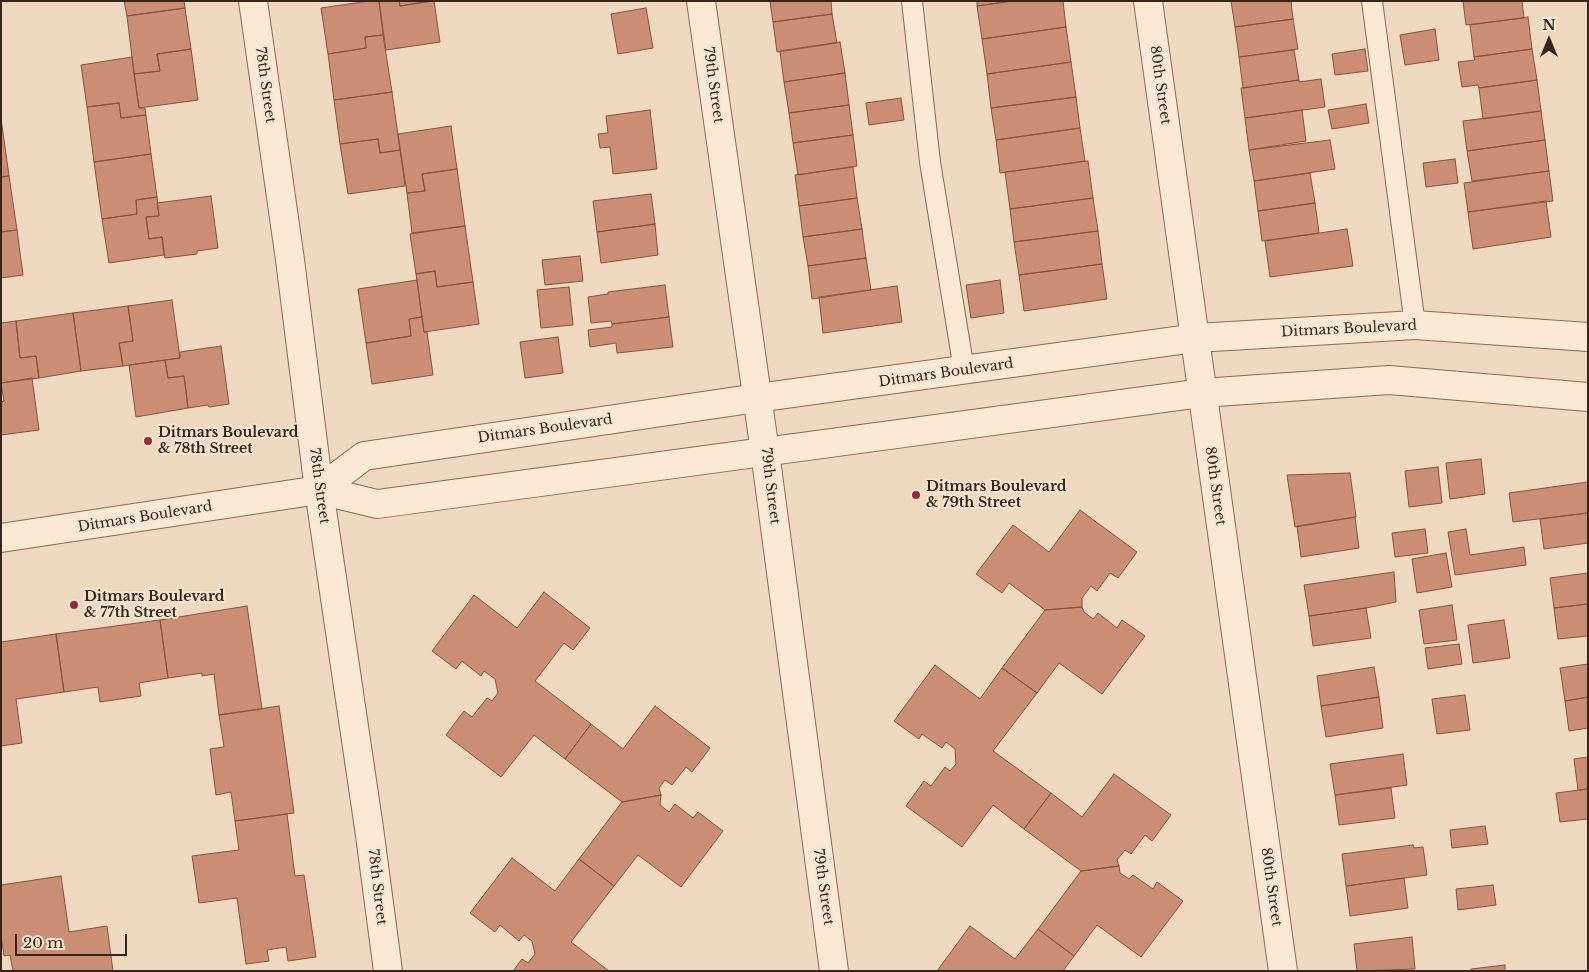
<!DOCTYPE html>
<html>
<head>
<meta charset="utf-8">
<style>
  body { margin:0 }
  #map { position:relative; width:1589px; height:972px; overflow:hidden; background:#eed9c0; font-family:"Libre Baskerville",serif }
  canvas { display:block }
  .frame { position:absolute; inset:0; border:2px solid #36251c; pointer-events:none }
  .north { position:absolute; left:1524px; top:15px; width:50px; height:50px; -webkit-text-stroke:4px #f5e5cf; paint-order:stroke; rotate:0deg; font-size:14px; font-weight:700; line-height:20px; text-align:center; color:#36251c }
  .north::after { content:''; display:block; margin:auto; width:18px; height:22px; background:#36251c; clip-path:polygon(50% 0,100% 100%,50% 72%,0 100%) }
  .scale { position:absolute; left:15px; top:934px; width:112px; height:22px; box-sizing:border-box; border:2px solid #36251c; border-top:0; padding-left:6px; font-size:15px; line-height:18px; white-space:nowrap; color:#36251c; -webkit-text-stroke:4px #f5e5cf; paint-order:stroke }
</style>
</head>
<body>
<div id="map">
<canvas width="1589" height="972"></canvas>
<div class="frame"></div>
<div class="north">N</div>
<div class="scale">20 m</div>
</div>
<script>
const ctx = document.querySelector('canvas').getContext('2d');
ctx.lineJoin = 'round';
function fillPath(path, color) { ctx.fillStyle = color; ctx.fill(path, 'evenodd'); }
const shape = rows => new Path2D(rows.map(r => 'M' + r).join(''));
function stroke(path, color, width, dash) { ctx.strokeStyle = color; ctx.lineWidth = width; ctx.lineCap = dash ? 'butt' : 'round'; ctx.setLineDash(dash || []); ctx.stroke(path); }
function label(font, color, halo, rows, align = 'center') {
  ctx.font = font + ' "Libre Baskerville",serif'; ctx.lineWidth = 4; ctx.setLineDash([]); ctx.textBaseline = 'middle'; ctx.strokeStyle = halo; ctx.fillStyle = color; for (const [text, x, y, turn = 0] of rows) {
    ctx.save(); ctx.translate(x, y); ctx.rotate((+turn || 0) * Math.PI / 180); ctx.textAlign = isNaN(turn) ? turn : align; if (halo) ctx.strokeText(text, 0, 0); ctx.fillText(text, 0, 0); ctx.restore();
  }
}
const building = shape([
  [124,1,184,1,185,8,127,16,124,1],
  [369,1,379,1,383,35,365,37,366,48,328,54,321,8,369,1],
  [379,1,399,1,400,6,434,1,440,42,386,50,379,1],
  [399,1,429,1,400,6,399,1],
  [770,1,831,1,832,14,773,22,770,1],
  [977,1,1012,1,977,6,977,1],
  [1012,1,1063,1,1066,27,982,39,977,6,1012,1],
  [1231,1,1291,1,1293,19,1235,27,1231,1],
  [1463,1,1522,1,1524,18,1466,25,1463,1],
  [185,8,191,49,157,54,160,71,134,74,127,16,185,8],
  [646,8,653,48,618,54,611,14,646,8],
  [832,14,837,43,777,52,773,22,832,14],
  [1528,17,1532,49,1474,57,1470,25,1528,17],
  [1293,19,1298,49,1239,57,1235,27,1293,19],
  [1066,27,1071,62,987,74,982,39,1066,27],
  [1435,29,1439,60,1405,65,1400,35,1435,29],
  [383,35,392,92,334,100,328,54,366,48,365,37,383,35],
  [840,42,845,73,784,82,780,51,840,42],
  [191,49,198,100,139,108,134,74,160,71,157,54,191,49],
  [1365,49,1368,71,1335,75,1332,54,1365,49],
  [1532,49,1537,80,1479,88,1478,85,1462,87,1458,62,1475,60,1474,57,1532,49],
  [1294,50,1299,80,1243,88,1239,57,1294,50],
  [132,57,139,108,145,108,146,115,121,118,119,103,87,107,81,65,132,57],
  [1071,62,1076,97,991,108,987,74,1071,62],
  [845,73,849,105,789,113,784,82,845,73],
  [1321,79,1325,107,1245,118,1241,88,1299,80,1299,82,1321,79],
  [1537,80,1541,111,1483,119,1479,88,1537,80],
  [392,92,400,150,380,153,378,139,340,144,334,100,392,92],
  [1076,97,1080,128,996,140,991,108,1076,97],
  [901,98,904,120,869,125,866,103,901,98],
  [119,103,121,118,146,115,151,154,94,162,87,107,119,103],
  [1366,104,1369,123,1332,129,1328,110,1366,104],
  [849,105,853,135,793,143,789,113,849,105],
  [650,110,657,169,613,174,610,147,600,148,598,134,608,133,606,116,650,110],
  [1302,110,1306,141,1249,150,1245,118,1302,110],
  [1541,111,1545,140,1467,151,1463,121,1541,111],
  [1,118,9,176,1,177,1,118],
  [451,126,457,169,422,174,425,191,407,193,398,134,451,126],
  [1080,128,1085,161,1000,173,996,140,1080,128],
  [853,135,857,166,798,175,793,143,853,135],
  [378,139,380,153,400,150,405,186,348,194,340,144,378,139],
  [1330,140,1335,169,1254,181,1249,150,1330,140],
  [1545,140,1549,171,1472,181,1467,151,1545,140],
  [151,154,157,197,136,200,137,214,102,219,94,162,151,154],
  [1455,159,1458,183,1426,187,1423,163,1455,159],
  [1088,161,1093,198,1010,209,1005,172,1088,161],
  [853,167,857,198,799,206,795,175,853,167],
  [457,169,465,226,412,233,407,193,425,191,422,174,457,169],
  [1549,171,1553,201,1468,212,1464,183,1549,171],
  [1310,173,1315,203,1258,211,1254,181,1310,173],
  [9,176,17,230,1,232,1,177,9,176],
  [651,194,655,224,597,232,593,201,651,194],
  [211,196,218,248,197,251,197,254,165,258,162,237,149,239,146,217,159,216,157,203,211,196],
  [157,197,159,216,146,217,149,239,162,237,164,255,109,263,102,219,137,214,136,200,157,197],
  [857,198,862,229,803,237,799,206,857,198],
  [1093,198,1098,231,1014,242,1010,209,1093,198],
  [1546,201,1551,237,1473,249,1468,212,1546,201],
  [1315,203,1319,233,1262,241,1258,211,1315,203],
  [655,224,658,255,601,263,597,232,655,224],
  [465,226,473,282,437,287,435,271,416,274,410,234,465,226],
  [862,229,866,258,808,266,803,237,862,229],
  [1347,229,1353,266,1270,277,1265,241,1347,229],
  [17,230,23,275,1,278,1,232,17,230],
  [1098,231,1102,264,1019,275,1014,242,1098,231],
  [580,256,583,281,545,285,542,260,580,256],
  [866,258,871,290,812,299,808,266,866,258],
  [1102,264,1107,299,1024,311,1019,275,1102,264],
  [435,271,437,287,473,282,479,324,424,332,416,274,435,271],
  [417,280,422,317,409,319,411,336,366,343,358,289,417,280],
  [1000,280,1004,313,971,318,966,285,1000,280],
  [665,285,669,317,612,324,611,321,591,323,588,297,608,294,608,292,665,285],
  [897,286,902,322,823,333,819,297,897,286],
  [569,287,573,325,541,328,537,290,569,287],
  [172,300,180,358,123,366,119,343,133,341,128,306,172,300],
  [128,306,133,341,119,343,123,366,81,371,73,313,128,306],
  [73,313,81,371,39,378,36,356,20,358,16,321,73,313],
  [422,317,424,332,427,332,433,375,372,384,366,343,411,336,409,319,422,317],
  [669,317,673,347,617,353,616,343,590,347,588,330,612,327,612,324,669,317],
  [16,321,20,358,36,356,39,378,1,383,1,323,16,321],
  [558,337,563,373,525,378,520,342,558,337],
  [221,346,229,404,209,407,208,405,188,408,184,376,168,378,165,360,180,358,180,352,221,346],
  [165,360,168,378,184,376,188,408,136,417,129,365,165,360],
  [32,378,39,430,1,435,1,402,4,401,1,383,32,378],
  [1481,459,1485,494,1450,499,1446,463,1481,459],
  [1438,467,1442,503,1409,507,1405,471,1438,467],
  [1350,473,1356,517,1295,527,1287,475,1350,473],
  [1588,482,1588,513,1513,522,1509,493,1588,482],
  [1080,510,1137,552,1118,578,1110,573,1097,591,1091,586,1082,598,1082,607,1045,610,1009,583,1002,593,976,574,1013,525,1049,552,1080,510],
  [1588,513,1588,543,1544,549,1540,519,1588,513],
  [1355,517,1359,548,1301,557,1297,526,1355,517],
  [1425,529,1428,553,1395,557,1392,533,1425,529],
  [1466,529,1470,555,1524,547,1526,565,1455,575,1448,532,1466,529],
  [1446,553,1452,587,1417,593,1412,559,1446,553],
  [1394,572,1396,602,1366,608,1309,616,1304,585,1394,572],
  [1588,573,1588,604,1554,608,1550,578,1588,573],
  [544,592,590,628,573,650,564,643,535,681,591,724,565,759,534,735,501,777,446,735,464,711,472,717,487,698,492,701,498,693,495,679,484,671,481,676,462,661,456,669,432,651,474,595,517,628,544,592],
  [1588,604,1588,636,1558,639,1554,608,1588,604],
  [1452,605,1457,640,1424,644,1419,610,1452,605],
  [247,606,262,709,219,715,214,674,202,676,202,673,168,678,160,620,247,606],
  [1082,607,1084,612,1093,619,1098,613,1117,628,1122,620,1145,636,1102,694,1059,663,1037,693,1002,668,1045,610,1082,607],
  [1366,608,1371,638,1313,646,1309,616,1366,608],
  [160,620,168,678,139,683,141,696,100,702,98,687,64,692,56,634,160,620],
  [1504,620,1510,658,1473,663,1468,625,1504,620],
  [56,634,64,692,16,699,22,743,1,746,1,642,56,634],
  [1459,644,1462,664,1428,669,1425,648,1459,644],
  [1588,664,1588,697,1565,701,1560,668,1588,664],
  [935,665,980,699,1002,668,1037,693,993,751,1051,793,1024,829,993,805,962,847,906,806,924,781,931,786,945,767,950,771,956,764,955,749,946,742,942,748,922,734,919,739,894,721,935,665],
  [1374,667,1379,697,1321,706,1317,676,1374,667],
  [1465,695,1470,730,1437,734,1432,699,1465,695],
  [1379,697,1383,728,1326,737,1321,706,1379,697],
  [1588,697,1588,728,1569,731,1565,701,1588,697],
  [279,706,294,813,235,821,231,792,216,795,210,749,224,747,219,715,279,706],
  [655,706,710,748,692,772,686,767,672,785,665,780,659,788,661,795,622,802,565,759,591,724,623,749,655,706],
  [1403,754,1407,785,1335,795,1330,764,1403,754],
  [1588,757,1588,789,1578,790,1574,759,1588,757],
  [1114,774,1171,815,1152,841,1145,835,1131,854,1125,850,1117,860,1119,866,1081,871,1024,829,1051,793,1082,817,1114,774],
  [1391,788,1395,818,1339,825,1335,795,1391,788],
  [1588,789,1588,819,1560,822,1556,793,1588,789],
  [661,795,660,805,669,812,675,804,693,818,698,812,723,831,681,887,638,855,614,886,579,859,622,802,661,795],
  [287,814,295,876,304,875,316,957,288,961,286,947,267,950,269,961,246,964,237,898,199,903,192,856,239,850,235,821,287,814],
  [1485,826,1488,844,1452,848,1450,830,1485,826],
  [1413,845,1414,848,1423,847,1427,875,1346,886,1342,854,1413,845],
  [512,858,555,891,579,859,614,886,571,942,609,971,513,971,522,959,528,963,535,954,532,941,524,935,519,941,500,925,495,932,470,913,512,858],
  [1119,866,1120,873,1129,879,1133,875,1153,889,1157,882,1183,901,1141,957,1097,925,1074,956,1038,929,1081,871,1119,866],
  [61,876,69,932,107,926,113,971,13,971,10,955,4,956,1,936,1,885,61,876],
  [1404,878,1408,908,1350,916,1346,886,1404,878],
  [1493,885,1496,905,1458,910,1456,889,1493,885],
  [970,926,1015,959,1038,929,1074,956,1063,971,937,971,970,926],
  [1412,937,1415,969,1357,971,1354,944,1412,937],
  [1505,965,1505,971,1471,971,1471,969,1505,965]
]);
fillPath(building, '#cc8d75');
stroke(building, '#86503e', 1);
const service = shape([
  [912,1,930,162,964,370],
  [1372,1,1415,325]
]);
const minor = shape([
  [253,1,290,260,319,490,369,828,388,971],
  [701,1,765,452,834,971],
  [1148,1,1283,971]
]);
const tertiary = shape([
  [319,490,364,456,757,398,1196,338,1415,325,1588,337],
  [1,538,319,490,377,504,1202,393,1389,380,1588,397]
]);
stroke(service, '#876a58', 22);
stroke(minor, '#876a58', 30);
stroke(tertiary, '#876a58', 30);
stroke(service, '#f9e8d3', 20);
stroke(minor, '#f9e8d3', 28);
stroke(tertiary, '#f9e8d3', 28);
for (const [x, y, r, color] of [
  [148,441,5,"#962839"],
  [916,495,5,"#962839"],
  [74,605,5,"#962839"]
]) { const dot = new Path2D(); dot.arc(x, y, r, 0, 2 * Math.PI); ctx.fillStyle = color; ctx.fill(dot); stroke(dot, '#f5e5cf', 2); }
label('14px', '#36251c', '#f5e5cf', [
  ["78th Street",265,85,82],
  ["79th Street",713,85,82],
  ["80th Street",1160,85,82],
  ["Ditmars Boulevard",1349,329,-3],
  ["Ditmars Boulevard",946,373,-8],
  ["Ditmars Boulevard",545,429,-8],
  ["78th Street",319,486,82],
  ["79th Street",770,486,83],
  ["80th Street",1215,486,82],
  ["Ditmars Boulevard",145,517,-9],
  ["78th Street",377,887,83],
  ["79th Street",823,887,82],
  ["80th Street",1271,887,82]
]);
label('bold 14px', '#36251c', '#f5e5cf', [
  ["Ditmars Boulevard",158,433],
  ["& 78th Street",158,449],
  ["Ditmars Boulevard",926,487],
  ["& 79th Street",926,503],
  ["Ditmars Boulevard",84,597],
  ["& 77th Street",84,613]
], 'left');
</script>
</body>
</html>
